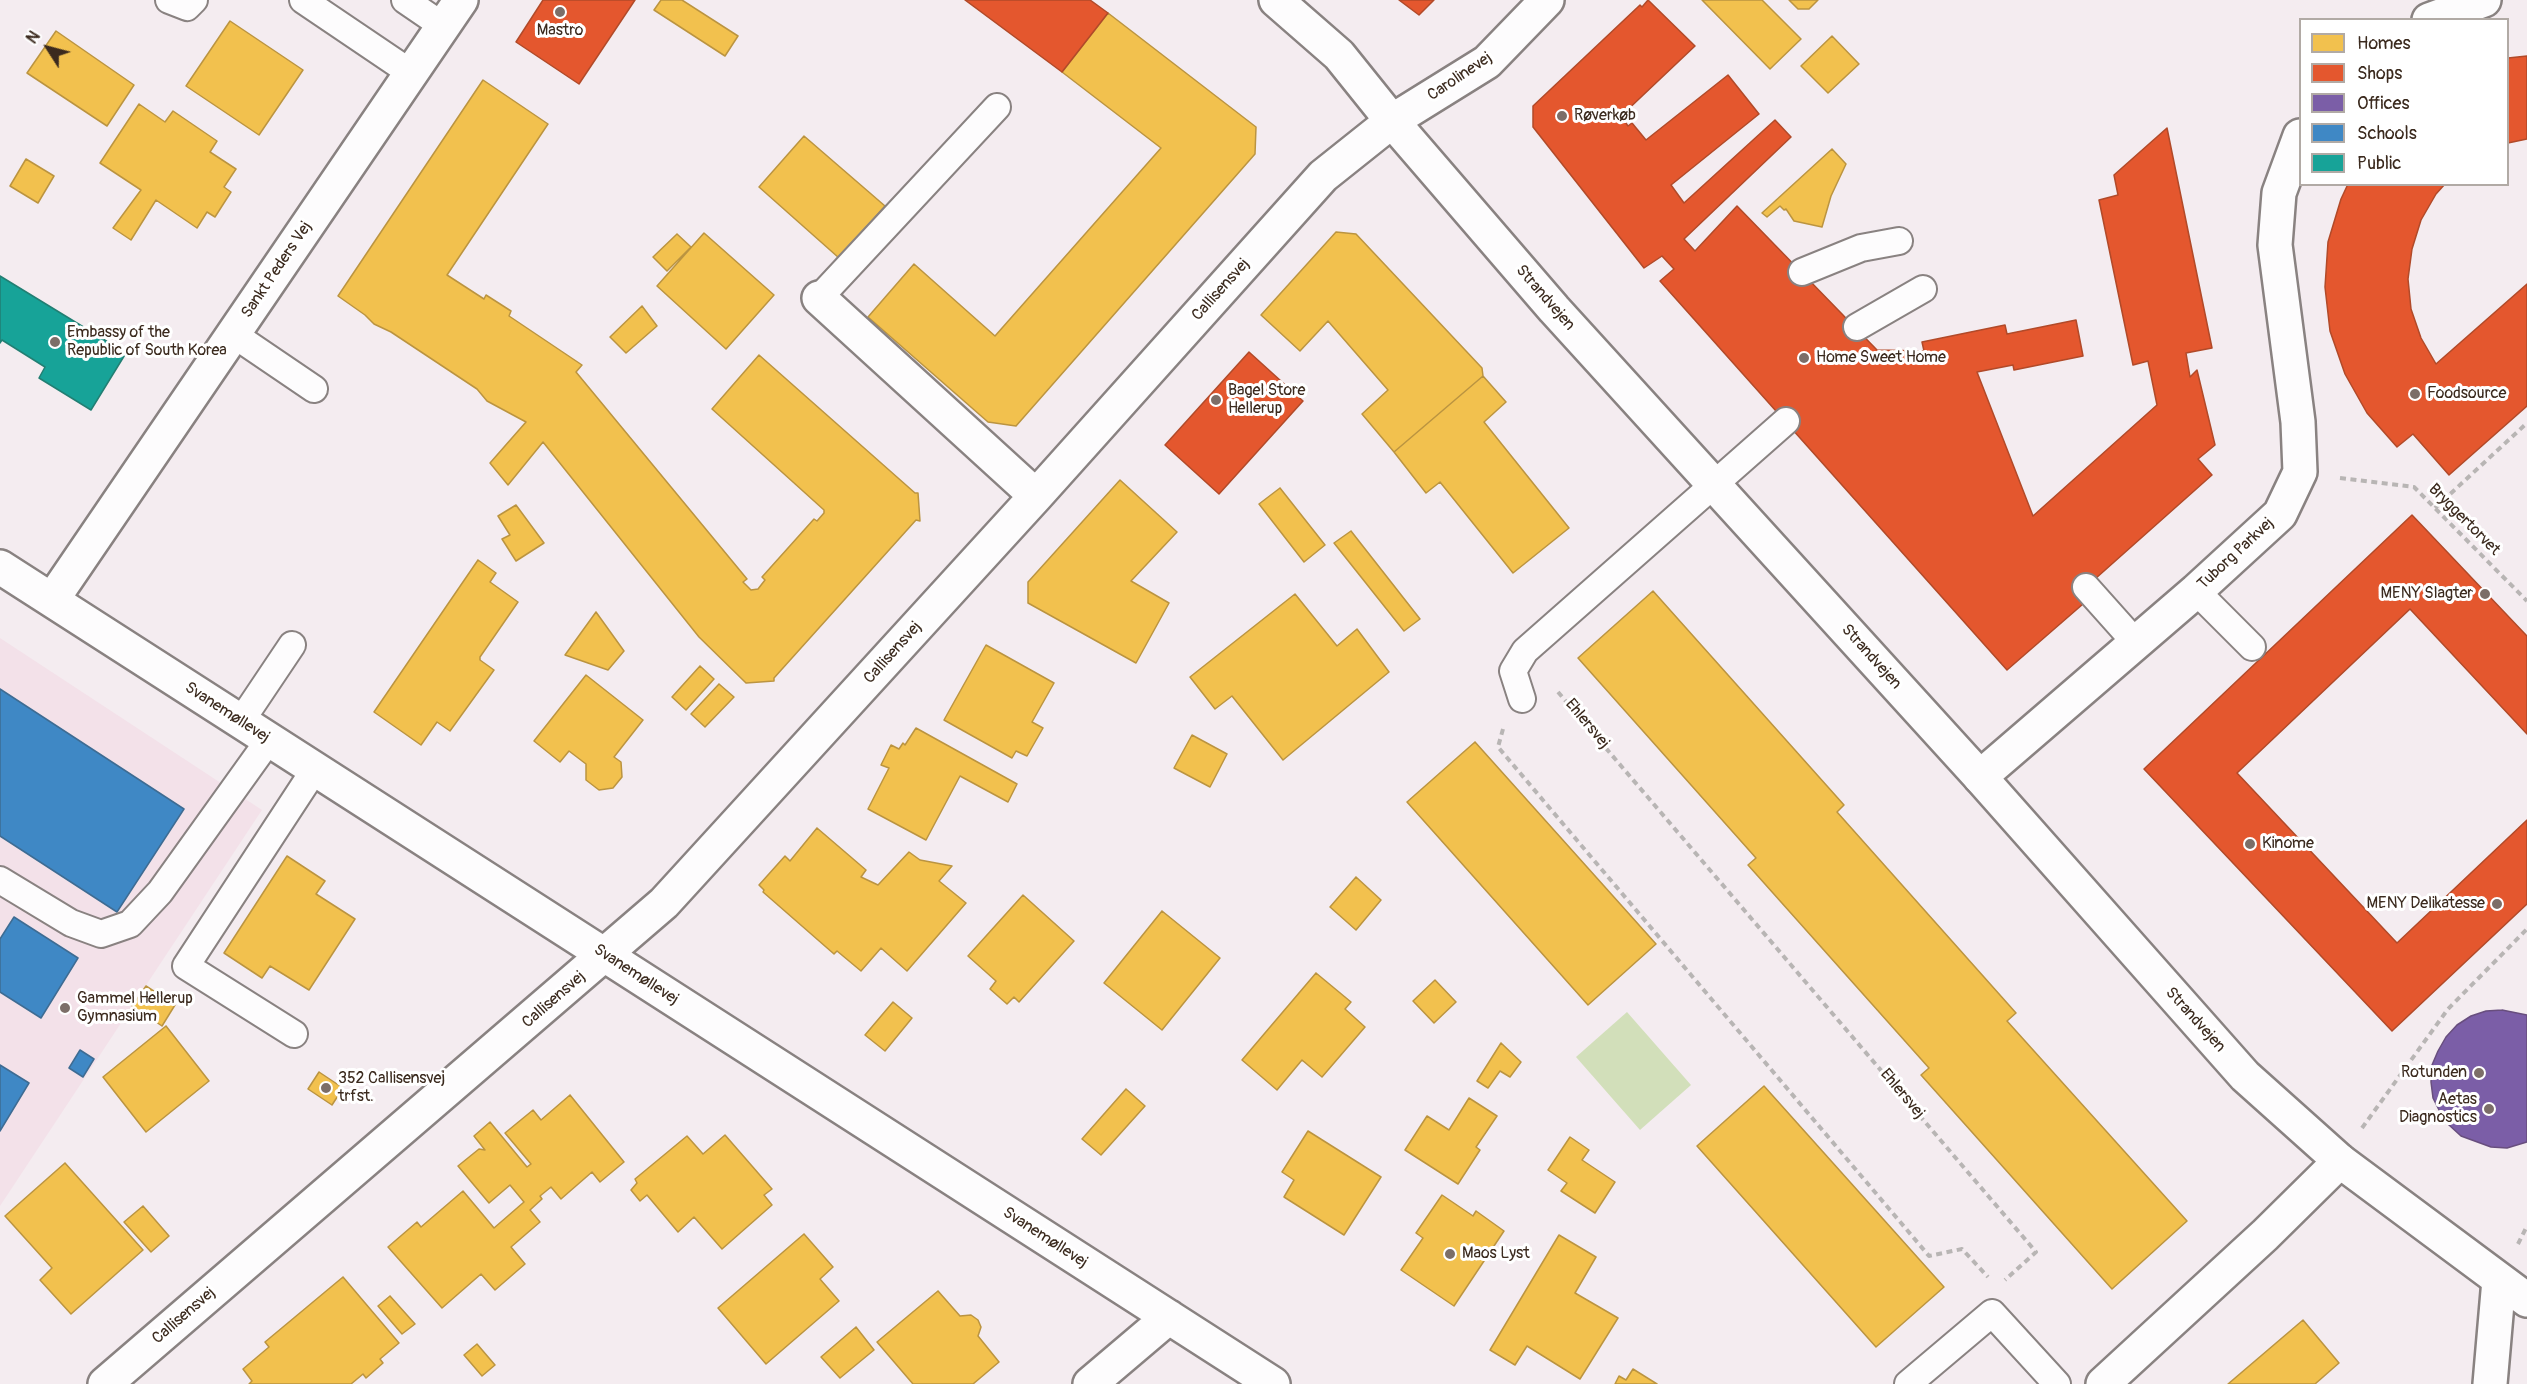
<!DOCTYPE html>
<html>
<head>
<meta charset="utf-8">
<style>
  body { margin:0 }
  #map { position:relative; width:2527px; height:1384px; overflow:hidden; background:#f4ecf0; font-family:Pangolin,sans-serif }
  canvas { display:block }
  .legend { position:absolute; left:2299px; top:18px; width:210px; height:168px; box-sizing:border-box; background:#fff; border:2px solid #b1aaa5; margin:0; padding:8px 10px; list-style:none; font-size:18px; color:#3b2a1e }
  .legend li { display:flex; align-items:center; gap:12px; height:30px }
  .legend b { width:30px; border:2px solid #b1aaa5 }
  .north { position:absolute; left:18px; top:18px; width:60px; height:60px; -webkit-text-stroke:4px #fff; paint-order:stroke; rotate:306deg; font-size:16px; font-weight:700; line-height:24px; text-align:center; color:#3b2a1e }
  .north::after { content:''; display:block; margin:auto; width:21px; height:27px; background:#3b2a1e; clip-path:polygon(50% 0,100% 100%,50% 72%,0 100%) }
</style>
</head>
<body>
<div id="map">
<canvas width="2527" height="1384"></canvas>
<ul class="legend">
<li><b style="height:16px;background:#f2c14e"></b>Homes</li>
<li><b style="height:16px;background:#e4572e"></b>Shops</li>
<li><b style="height:16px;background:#7b5ea7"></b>Offices</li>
<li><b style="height:16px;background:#3f88c5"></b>Schools</li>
<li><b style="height:16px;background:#17a398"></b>Public</li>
</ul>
<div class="north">N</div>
</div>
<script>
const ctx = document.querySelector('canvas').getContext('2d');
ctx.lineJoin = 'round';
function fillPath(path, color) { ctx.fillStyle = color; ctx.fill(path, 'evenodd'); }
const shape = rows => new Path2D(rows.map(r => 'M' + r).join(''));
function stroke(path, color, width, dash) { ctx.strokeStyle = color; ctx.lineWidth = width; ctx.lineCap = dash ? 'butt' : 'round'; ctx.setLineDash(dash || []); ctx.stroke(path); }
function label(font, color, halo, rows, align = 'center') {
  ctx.font = font + ' Pangolin,sans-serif'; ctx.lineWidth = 6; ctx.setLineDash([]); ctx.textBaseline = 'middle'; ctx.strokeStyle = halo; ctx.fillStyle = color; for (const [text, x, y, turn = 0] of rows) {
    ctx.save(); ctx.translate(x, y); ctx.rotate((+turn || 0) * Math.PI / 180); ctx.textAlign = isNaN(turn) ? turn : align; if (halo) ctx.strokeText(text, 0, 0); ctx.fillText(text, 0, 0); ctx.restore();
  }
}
fillPath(shape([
  [0,638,262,810,0,1206]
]), '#f3e1e9');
fillPath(shape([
  [1627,1012,1691,1085,1640,1130,1576,1057]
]), '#d2dfba');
const homes = shape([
  [661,0,682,0,738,36,725,56,654,10,661,0],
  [1702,0,1762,0,1801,39,1770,69,1702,0],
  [1789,0,1818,0,1809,9,1798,9,1789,0],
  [1108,13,1256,127,1255,154,1016,426,988,422,868,317,914,264,995,336,1161,148,1062,72,1108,13],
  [230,21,303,70,259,135,186,86,230,21],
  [56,31,134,85,107,126,27,73,56,31],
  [1832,36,1859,64,1828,93,1801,66,1832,36],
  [483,80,548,124,447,275,484,299,486,295,511,311,509,316,582,365,576,372,747,579,743,582,751,590,758,589,765,580,762,577,814,519,817,521,824,513,824,510,712,409,759,355,915,493,918,493,920,521,916,520,774,678,774,681,746,683,699,637,543,442,508,485,490,463,526,422,487,401,477,389,391,332,374,324,365,315,338,296,483,80],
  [139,104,165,122,173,111,217,141,210,152,236,169,224,187,231,192,215,217,207,212,197,228,156,200,131,240,113,228,141,190,100,163,139,104],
  [804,136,885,206,839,258,759,187,804,136],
  [1832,149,1846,164,1831,196,1822,227,1794,221,1786,209,1784,210,1780,206,1767,217,1762,213,1832,149],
  [26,159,54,176,38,203,10,186,26,159],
  [1336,232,1356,234,1482,368,1483,376,1394,452,1362,414,1388,390,1328,321,1300,351,1261,315,1336,232],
  [704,233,774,295,726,349,657,286,704,233],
  [677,234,691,247,667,271,653,257,677,234],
  [642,306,657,326,626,353,610,337,642,306],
  [1483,376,1506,402,1484,422,1569,528,1513,573,1440,482,1426,493,1394,452,1483,376],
  [1120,480,1177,532,1131,581,1169,603,1136,663,1028,603,1028,582,1120,480],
  [1280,488,1325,545,1304,562,1259,504,1280,488],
  [516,505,544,543,516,561,502,539,510,535,498,516,516,505],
  [1351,531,1420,619,1404,631,1334,543,1351,531],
  [478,560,496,573,490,582,518,602,480,657,480,660,494,670,450,731,437,722,421,745,374,712,478,560],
  [1653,591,1844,805,1837,812,2016,1013,2007,1021,2187,1221,2112,1289,1921,1075,1929,1068,1748,865,1756,858,1578,658,1653,591],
  [1295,594,1337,646,1357,629,1389,672,1283,760,1232,696,1215,709,1190,677,1295,594],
  [596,612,624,651,608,670,565,655,596,612],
  [986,645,1054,683,1032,722,1043,728,1027,756,1016,751,1012,758,944,720,986,645],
  [700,666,714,679,686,710,672,697,700,666],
  [586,675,643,720,614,757,621,762,622,777,613,788,599,790,586,780,586,764,569,751,560,762,534,741,586,675],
  [719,684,734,697,705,727,691,714,719,684],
  [916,728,1017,784,1008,802,960,776,926,840,868,809,889,768,881,765,891,745,899,749,903,743,905,745,916,728],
  [1192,735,1227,754,1210,787,1174,768,1192,735],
  [1475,742,1656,944,1588,1005,1407,802,1475,742],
  [817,828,866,870,861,877,878,885,909,852,920,860,952,866,939,881,966,903,907,971,881,948,861,971,837,951,834,954,763,892,764,890,759,885,785,856,790,861,817,828],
  [287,856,325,881,316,894,355,919,309,990,270,966,262,978,224,953,287,856],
  [1356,877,1381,900,1356,930,1330,907,1356,877],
  [1023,895,1074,941,1019,1002,1014,997,1007,1004,990,989,996,981,968,956,1023,895],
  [1162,911,1220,958,1162,1030,1104,983,1162,911],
  [1316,973,1351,1002,1345,1009,1365,1027,1322,1077,1302,1060,1277,1090,1242,1060,1316,973],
  [1435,980,1456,1002,1434,1023,1413,1001,1435,980],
  [146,986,175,1005,162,1026,132,1006,146,986],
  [893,1002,912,1018,885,1051,865,1035,893,1002],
  [166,1026,209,1081,146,1132,103,1077,166,1026],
  [1501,1043,1521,1062,1510,1077,1500,1071,1488,1088,1477,1081,1501,1043],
  [319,1072,343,1088,332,1105,308,1089,319,1072],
  [1764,1086,1944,1287,1876,1347,1697,1146,1764,1086],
  [1126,1089,1145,1106,1101,1155,1082,1139,1126,1089],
  [570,1095,624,1162,600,1182,592,1172,561,1199,551,1187,540,1196,542,1199,530,1210,540,1222,511,1247,525,1264,495,1290,481,1274,442,1308,388,1247,417,1222,421,1227,463,1191,494,1228,524,1202,510,1185,489,1203,458,1166,479,1149,485,1150,474,1136,490,1122,527,1167,531,1164,505,1133,533,1110,541,1120,570,1095],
  [1469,1098,1497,1116,1476,1147,1480,1150,1458,1184,1405,1150,1427,1116,1449,1130,1469,1098],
  [1308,1131,1381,1177,1344,1235,1284,1197,1294,1180,1282,1172,1308,1131],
  [725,1135,772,1189,764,1195,772,1205,722,1249,694,1217,678,1232,647,1195,640,1201,631,1190,637,1183,635,1179,687,1136,703,1154,725,1135],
  [1570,1137,1589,1150,1582,1160,1615,1182,1595,1213,1561,1191,1567,1183,1548,1170,1570,1137],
  [65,1163,143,1250,71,1314,40,1280,52,1268,5,1216,65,1163],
  [1442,1195,1473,1216,1476,1211,1504,1231,1454,1306,1401,1270,1423,1238,1416,1233,1442,1195],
  [143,1206,169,1236,151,1252,124,1222,143,1206],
  [804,1234,833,1267,820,1279,839,1301,766,1364,718,1308,804,1234],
  [1559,1235,1596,1257,1575,1293,1618,1318,1580,1379,1527,1346,1515,1365,1490,1350,1559,1235],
  [343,1277,399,1343,380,1359,383,1363,366,1378,363,1374,351,1384,249,1384,252,1381,243,1369,269,1347,265,1342,343,1277],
  [938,1291,960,1316,971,1315,978,1320,981,1327,978,1336,999,1362,973,1384,913,1384,877,1342,938,1291],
  [390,1296,415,1324,402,1334,378,1306,390,1296],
  [2303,1320,2339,1363,2315,1384,2228,1384,2303,1320],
  [856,1327,874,1350,840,1378,821,1357,856,1327],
  [477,1344,495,1365,482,1376,464,1355,477,1344],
  [1633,1369,1657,1384,1615,1384,1619,1376,1626,1380,1633,1369]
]);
fillPath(homes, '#f2c14e');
stroke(homes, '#bb9440', 1.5);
const shops = shape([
  [543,0,635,0,579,84,516,42,543,0],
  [965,0,1090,0,1108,13,1062,72,965,0],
  [1399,0,1434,0,1419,15,1399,0],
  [1648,0,1695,46,1621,116,1628,126,1632,123,1646,140,1728,75,1759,114,1671,185,1684,203,1775,120,1791,137,1684,239,1695,251,1737,206,1877,350,1924,351,1922,342,2005,325,2007,334,2076,320,2083,356,2014,370,2013,365,1977,372,2033,516,2157,405,2148,361,2133,365,2099,200,2118,195,2114,175,2167,128,2212,348,2186,353,2190,377,2197,370,2215,445,2198,459,2212,475,2086,587,2076,597,2083,604,2007,670,1660,281,1674,269,1662,256,1644,268,1533,127,1533,106,1640,5,1642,7,1648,0],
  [2527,56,2527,139,2508,143,2508,58,2527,56],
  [2348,184,2445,184,2436,194,2421,220,2412,249,2408,279,2411,309,2421,338,2436,364,2527,284,2527,406,2449,475,2413,434,2397,447,2367,413,2345,374,2330,331,2325,287,2328,242,2341,199,2348,184],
  [1249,352,1303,401,1219,494,1165,445,1249,352],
  [2412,515,2527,636,2527,734,2410,609,2237,773,2397,943,2527,820,2527,904,2392,1031,2144,769,2412,515]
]);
fillPath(shops, '#e4572e');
stroke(shops, '#b14a29', 1.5);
const offices = shape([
  [2502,1010,2527,1015,2527,1142,2507,1148,2491,1147,2461,1136,2449,1125,2440,1112,2433,1098,2431,1082,2432,1065,2438,1051,2446,1037,2457,1025,2471,1016,2486,1011,2502,1010]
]);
fillPath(offices, '#7b5ea7');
stroke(offices, '#684e7e', 1.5);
const schools = shape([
  [0,689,184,809,117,912,0,836,0,689],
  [14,917,78,958,41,1018,0,992,0,939,14,917],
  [80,1050,94,1059,83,1077,69,1068,80,1050],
  [0,1065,29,1083,0,1131,0,1065]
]);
fillPath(schools, '#3f88c5');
stroke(schools, '#3e6c93', 1.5);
const public = shape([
  [0,276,126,353,91,410,39,378,45,367,2,340,0,343,0,276]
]);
fillPath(public, '#17a398');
stroke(public, '#227f73', 1.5);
const lane = shape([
  [169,0,187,7,194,0],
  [303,0,411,73],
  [405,0,443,26],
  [1802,272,1861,248,1899,241],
  [819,298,997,107],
  [1857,327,1923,289],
  [233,334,314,389],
  [2086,587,2136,643],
  [2196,591,2252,647],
  [1522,699,1513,671,1525,651,1786,421],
  [241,721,292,645],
  [0,880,71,923,101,934,130,924,160,892,269,740],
  [294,1034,186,966,315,769],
  [1908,1384,1992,1313,2057,1384]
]);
const street = shape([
  [2429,20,2484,0],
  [819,298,1036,496],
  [0,567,1273,1384],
  [52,600,461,0],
  [1980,777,2196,591,2280,514,2300,472,2298,422,2275,245,2279,193,2300,136],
  [105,1384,664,903,1036,496,1323,176,1392,121,1487,62,1547,0],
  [1090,1384,1169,1317],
  [2103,1384,2265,1235,2340,1161],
  [2490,1384,2499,1280]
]);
const secondary = shape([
  [1276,0,1339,55,1392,121,1554,309,1980,777,2245,1076,2340,1161,2527,1300]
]);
stroke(lane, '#898281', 30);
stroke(street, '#898281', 38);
stroke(secondary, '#898281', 38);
stroke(shape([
  [2340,478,2414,487,2527,601],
  [2435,508,2527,423],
  [1558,692,2036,1252,2005,1280],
  [1503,729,1498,747,1929,1256,1962,1249,1988,1277],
  [2362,1128,2448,1009,2527,929],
  [2518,1244,2527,1226]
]), '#b8b5b4', 4, [6, 4.5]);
stroke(lane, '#fdfcfd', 26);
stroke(street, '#fdfcfd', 33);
stroke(secondary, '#fdfcfd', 33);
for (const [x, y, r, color] of [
  [560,12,6,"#7c6e68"],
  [1562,116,6,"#7c6e68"],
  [55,342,6,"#7c6e68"],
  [1804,358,6,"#7c6e68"],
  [2415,394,6,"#7c6e68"],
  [1216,400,6,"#7c6e68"],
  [2485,594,6,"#7c6e68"],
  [2250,844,6,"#7c6e68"],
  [2497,904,6,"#7c6e68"],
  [65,1008,6,"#7c6e68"],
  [2479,1073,6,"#7c6e68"],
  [326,1088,6,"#7c6e68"],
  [2489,1109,6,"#7c6e68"],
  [1450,1254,6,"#7c6e68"]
]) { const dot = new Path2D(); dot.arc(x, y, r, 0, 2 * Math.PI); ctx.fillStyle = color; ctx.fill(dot); stroke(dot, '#fff', 2); }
label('16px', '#3b2a1e', '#fff', [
  ["Mastro",560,31,"center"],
  ["Røverkøb",1574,116],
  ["Embassy of the",67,333],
  ["Republic of South Korea",67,351],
  ["Home Sweet Home",1816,358],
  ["Bagel Store",1228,391],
  ["Hellerup",1228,409],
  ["Foodsource",2427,394],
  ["MENY Slagter",2473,594,"right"],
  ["Kinome",2262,844],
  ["MENY Delikatesse",2485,904,"right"],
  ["Gammel Hellerup",77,999],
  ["Gymnasium",77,1017],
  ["Rotunden",2467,1073,"right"],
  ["352 Callisensvej",338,1079],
  ["trfst.",338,1097],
  ["Aetas",2477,1100,"right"],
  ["Diagnostics",2477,1118,"right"],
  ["Maos Lyst",1462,1254]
], 'left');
label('16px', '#3b2a1e', '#fff', [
  ["Carolinevej",1460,77,-34],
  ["Sankt Peders Vej",277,270,-56],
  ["Callisensvej",1221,290,-48],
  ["Strandvejen",1545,298,49],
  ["Bryggertorvet",2464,520,45],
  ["Tuborg Parkvej",2236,554,-43],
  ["Callisensvej",893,653,-48],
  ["Strandvejen",1871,657,48],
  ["Svanemøllevej",227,713,33],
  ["Ehlersvej",1587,724,50],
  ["Svanemøllevej",636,975,33],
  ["Callisensvej",554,1000,-41],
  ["Strandvejen",2195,1020,48],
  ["Ehlersvej",1902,1094,50],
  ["Svanemøllevej",1045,1238,33],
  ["Callisensvej",184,1316,-41]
]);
</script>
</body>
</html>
